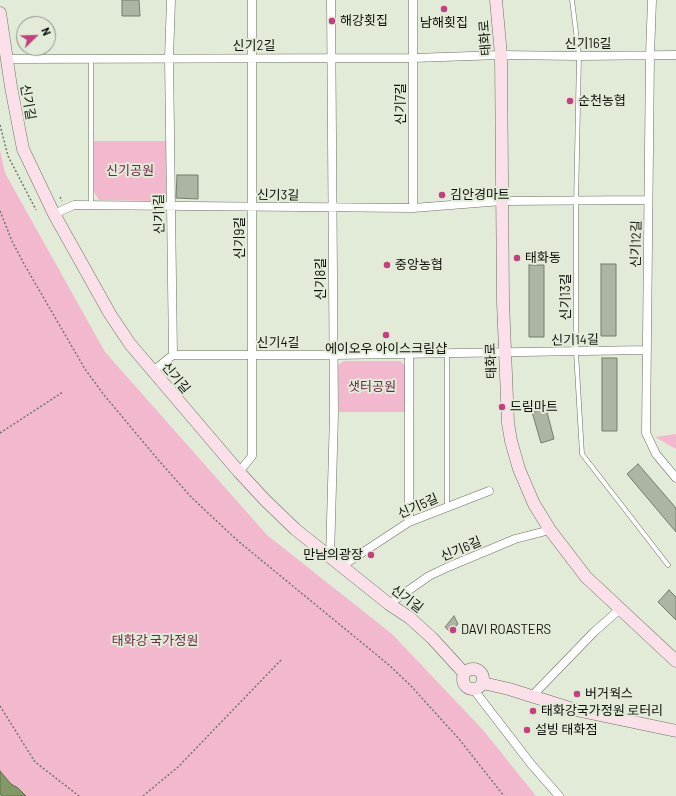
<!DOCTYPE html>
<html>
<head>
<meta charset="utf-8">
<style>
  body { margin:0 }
  #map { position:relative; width:676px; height:796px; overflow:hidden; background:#e2ead8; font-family:Barlow,sans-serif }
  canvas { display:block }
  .north { position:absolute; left:16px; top:16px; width:40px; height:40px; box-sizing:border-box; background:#e2ead8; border:1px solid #8d9386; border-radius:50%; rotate:67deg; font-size:11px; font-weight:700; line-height:16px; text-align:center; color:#0d100a }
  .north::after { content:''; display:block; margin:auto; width:14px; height:18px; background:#c53e7d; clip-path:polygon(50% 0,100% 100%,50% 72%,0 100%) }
</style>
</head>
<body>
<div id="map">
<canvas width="676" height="796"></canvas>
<div class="north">N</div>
</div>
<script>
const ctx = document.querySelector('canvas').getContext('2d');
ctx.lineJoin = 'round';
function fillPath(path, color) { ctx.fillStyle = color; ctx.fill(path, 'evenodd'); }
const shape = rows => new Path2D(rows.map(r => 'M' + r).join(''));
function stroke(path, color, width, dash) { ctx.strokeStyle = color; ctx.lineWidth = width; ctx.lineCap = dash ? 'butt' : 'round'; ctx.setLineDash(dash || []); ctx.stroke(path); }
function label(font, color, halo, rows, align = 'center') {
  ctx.font = font + ' Barlow,"Noto Sans KR",sans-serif'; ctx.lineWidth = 4; ctx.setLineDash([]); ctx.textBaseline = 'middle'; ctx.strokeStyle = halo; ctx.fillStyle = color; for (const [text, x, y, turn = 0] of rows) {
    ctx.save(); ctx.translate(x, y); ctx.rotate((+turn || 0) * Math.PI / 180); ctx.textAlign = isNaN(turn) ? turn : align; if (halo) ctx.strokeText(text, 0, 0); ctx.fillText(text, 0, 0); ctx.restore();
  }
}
fillPath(shape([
  [94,141,166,141,166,194,160,201,99,200,94,192],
  [0,150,5,173,105,352,267,535,392,634,483,730,536,796,0,796],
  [344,361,400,361,406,366,406,412,339,412,338,365],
  [676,434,676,449,655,437]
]), '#f2b8cd');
const water = shape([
  [0,771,11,784,18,788,26,796,2,796,0,794,0,771]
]);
fillPath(water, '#829865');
stroke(water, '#5f6f4a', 1);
const building = shape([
  [122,0,139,0,140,16,122,16,122,0],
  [177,175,198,175,198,199,176,198,177,175],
  [601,264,616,264,616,336,601,336,601,264],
  [529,265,544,265,544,337,529,337,529,265],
  [602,358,617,358,617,431,602,431,602,358],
  [546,408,554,439,541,443,532,412,546,408],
  [638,464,676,508,676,532,627,474,638,464],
  [669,590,676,597,676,620,658,602,669,590],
  [454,616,458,624,450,632,445,627,454,616]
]);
fillPath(building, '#acb4a3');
stroke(building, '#757c6c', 1);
const lane = shape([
  [572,0,579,56,576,205,576,352,582,454,668,565],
  [91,205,91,59],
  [447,507,447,354]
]);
const street = shape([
  [171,0,169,58,173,355],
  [413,0,413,208],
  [652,0,650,55,646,433,656,454,676,478],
  [7,59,413,58,501,55,579,56,676,55],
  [54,214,74,205,413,208,502,201,648,200],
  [409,354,409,522],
  [153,371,173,355,334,355,647,350],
  [239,472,252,456,252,0],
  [330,557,334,414,331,0],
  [342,566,409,522,489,491],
  [389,604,429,576,448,567,515,539,550,530],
  [474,690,531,764,559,796],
  [531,697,594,632,620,609]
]);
const secondary = shape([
  [496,0,501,55,503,302,508,423,511,441,519,469,534,504,550,530,586,577,676,661],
  [0,13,11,87,23,149,54,214,110,314,130,344,239,472,265,500,295,529,389,604,410,618,432,638,464,673],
  '463 679a10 10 0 1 1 20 0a10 10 0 1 1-20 0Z',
  [483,683,509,689,576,710,676,731]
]);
stroke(lane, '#6a7161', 5);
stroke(street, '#6a7161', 9);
stroke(secondary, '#6a7161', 13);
stroke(shape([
  [0,125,8,156,36,210],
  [60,197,62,201],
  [0,211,12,241,24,264,85,369,104,395,160,462,192,498,238,541,389,665,411,686,459,739,504,796],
  [0,433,63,392],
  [0,706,35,762,79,796],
  [143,796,178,767,282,659]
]), '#72776b', 1.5, [2, 2]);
stroke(lane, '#fff', 4);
stroke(street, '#fff', 8);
stroke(secondary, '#fbe0ea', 12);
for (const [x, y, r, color] of [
  [444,9,4,"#c53e7d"],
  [332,21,4,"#c53e7d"],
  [570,101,4,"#c53e7d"],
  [442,195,4,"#c53e7d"],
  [517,258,4,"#c53e7d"],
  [387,265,4,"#c53e7d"],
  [386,335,4,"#c53e7d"],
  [502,407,4,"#c53e7d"],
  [371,555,4,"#c53e7d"],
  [453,630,4,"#c53e7d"],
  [577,694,4,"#c53e7d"],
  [533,711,4,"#c53e7d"],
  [527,730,4,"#c53e7d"]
]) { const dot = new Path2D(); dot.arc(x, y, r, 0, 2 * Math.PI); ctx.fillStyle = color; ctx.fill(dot); stroke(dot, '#e2ead8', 1.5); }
label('13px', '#0d100a', '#e2ead8', [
  ["해강횟집",340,21],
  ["남해횟집",444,23,"center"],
  ["순천농협",578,101],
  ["김안경마트",450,195],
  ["태화동",525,258],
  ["중앙농협",395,265],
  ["에이오우 아이스크림샵",386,349,"center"],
  ["드림마트",510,407],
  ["만남의광장",363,555,"right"],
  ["DAVI ROASTERS",461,630],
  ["버거웍스",585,694],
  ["태화강국가정원 로터리",541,711],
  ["설빙 태화점",535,730]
], 'left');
label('13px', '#0d100a', '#e2ead8', [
  ["태화로",485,38,-94],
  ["신기16길",588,44],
  ["신기2길",254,46],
  ["신기길",28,102,80],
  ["신기7길",401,104,-90],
  ["신기3길",278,195,1],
  ["신기1길",159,214,-91],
  ["신기9길",240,238,-90],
  ["신기12길",636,244,-89],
  ["신기8길",321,279,-90],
  ["신기13길",566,297,-90],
  ["신기14길",575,340,-1],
  ["신기4길",278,343],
  ["태화로",491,361,-92],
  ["신기길",176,378,50],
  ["신기5길",418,506,-24],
  ["신기6길",461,549,-23],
  ["신기길",407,599,37]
]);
label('13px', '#702948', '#e2ead8', [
  ["신기공원",130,171],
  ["샛터공원",372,387],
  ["태화강 국가정원",155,641]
]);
</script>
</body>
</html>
